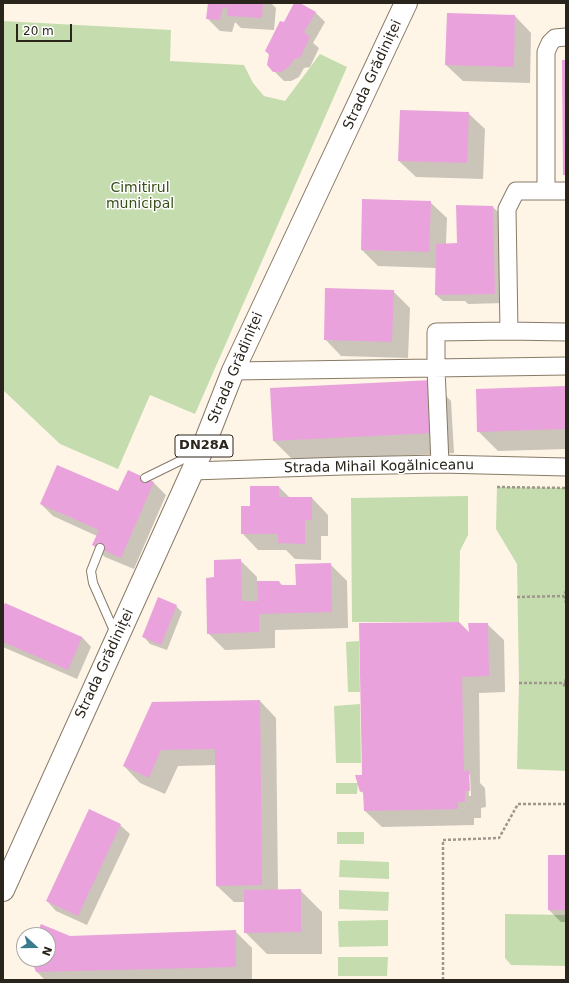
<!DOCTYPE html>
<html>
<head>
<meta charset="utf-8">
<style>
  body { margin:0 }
  #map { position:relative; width:569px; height:983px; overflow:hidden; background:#fef5e7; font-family:"DejaVu Sans",sans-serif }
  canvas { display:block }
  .frame { position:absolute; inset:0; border:4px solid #2a251c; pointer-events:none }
  .north { position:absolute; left:16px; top:927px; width:40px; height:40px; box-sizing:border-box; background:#fff; border:1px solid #aaa8a4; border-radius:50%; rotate:111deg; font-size:11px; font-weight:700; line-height:16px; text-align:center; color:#2a251c }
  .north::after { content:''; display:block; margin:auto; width:14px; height:18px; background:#397a8d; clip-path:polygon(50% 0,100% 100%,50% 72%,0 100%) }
  .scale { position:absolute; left:16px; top:24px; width:56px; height:18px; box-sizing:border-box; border:2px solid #2a251c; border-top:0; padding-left:5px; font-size:12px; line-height:14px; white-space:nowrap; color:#2a251c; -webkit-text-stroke:3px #fff; paint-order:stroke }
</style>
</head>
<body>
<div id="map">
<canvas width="569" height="983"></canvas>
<div class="frame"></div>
<div class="north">N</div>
<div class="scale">20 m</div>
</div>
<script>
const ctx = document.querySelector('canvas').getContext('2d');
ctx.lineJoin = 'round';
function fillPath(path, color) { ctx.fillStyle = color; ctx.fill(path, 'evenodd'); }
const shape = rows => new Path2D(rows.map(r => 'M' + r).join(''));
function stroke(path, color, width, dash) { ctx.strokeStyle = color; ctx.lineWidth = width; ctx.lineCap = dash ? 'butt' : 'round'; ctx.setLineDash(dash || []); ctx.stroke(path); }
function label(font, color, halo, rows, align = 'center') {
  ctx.font = font + ' "DejaVu Sans",sans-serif'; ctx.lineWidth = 3; ctx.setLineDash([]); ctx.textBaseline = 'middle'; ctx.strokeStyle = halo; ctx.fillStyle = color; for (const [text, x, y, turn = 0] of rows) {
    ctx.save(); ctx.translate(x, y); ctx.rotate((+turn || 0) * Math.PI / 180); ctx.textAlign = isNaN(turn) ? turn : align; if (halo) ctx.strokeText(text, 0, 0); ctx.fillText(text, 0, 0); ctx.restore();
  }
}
fillPath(shape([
  [3,21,171,30,170,61,244,65,253,83,264,96,285,101,320,54,347,67,195,414,150,395,118,469,60,444,3,390],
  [497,487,566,488,566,771,517,769,519,683,517,564,496,529],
  [468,496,468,535,460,551,459,622,352,622,351,498],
  [359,641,360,692,348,692,346,642],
  [360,704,361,763,336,763,334,706],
  [336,783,358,783,357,794,336,794],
  [337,832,364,832,364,844,337,844],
  [340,860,389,862,389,879,339,877],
  [339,890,389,892,388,911,339,909],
  [505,914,566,915,566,966,511,965,505,958],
  [388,920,388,946,339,947,338,921],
  [338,957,388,957,387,976,338,976]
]), '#c5ddae');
fillPath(shape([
  [209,3,271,3,276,8,274,30,241,28,235,22,232,32,220,31,207,18],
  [295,3,298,3,316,13,325,22,313,43,319,48,310,67,304,68,299,77,291,81,284,81,274,71,270,56,266,51,284,23],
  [515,16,531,33,530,83,463,81,446,65],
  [468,113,485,129,483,179,416,177,399,161],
  [430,202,447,218,446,244,458,245,493,207,503,217,504,303,468,304,465,301,443,301,436,295,436,268,378,266,362,250],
  [393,291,410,308,408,358,341,356,325,339],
  [431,381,451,401,454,453,294,461,274,441],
  [566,387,566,449,498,451,478,431],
  [154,483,166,495,134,569,105,557,93,545,97,536,53,516,41,504,119,493],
  [251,487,279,487,290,498,312,498,328,515,328,536,321,536,321,560,295,559,286,550,258,550,242,533,251,507],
  [240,560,257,577,257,582,279,582,283,586,297,586,330,564,347,581,348,628,275,630,275,648,225,650,208,633,215,578],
  [176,606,182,612,167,650,150,644,144,637],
  [3,610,82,637,91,647,77,679,3,647],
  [487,624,504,640,505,692,479,693,480,783,485,788,486,807,481,808,481,818,474,818,474,825,382,827,365,811,365,795,361,791,363,776,470,634],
  [468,773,470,775,471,796,469,796],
  [260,701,276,718,278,890,300,890,322,912,322,954,267,954,245,932,245,902,234,902,217,886,216,765,178,766,165,794,140,783,124,766],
  [120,825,130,834,87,925,56,911,47,901],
  [566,856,566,922,561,922,549,910],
  [41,925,70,937,235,931,252,948,252,980,45,980,37,972,32,959,48,959,48,935,37,935]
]), '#0003');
fillPath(shape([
  [208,3,263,3,262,18,227,16,228,8,223,7,220,20,206,19],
  [294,3,300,3,316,12,304,32,310,37,300,58,294,59,289,67,281,72,273,72,267,65,269,54,265,51,280,21,284,22],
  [447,13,515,15,514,67,445,65],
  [562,60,566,60,566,175,563,175],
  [400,110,469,112,467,163,398,161],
  [362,199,431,201,429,252,361,250],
  [456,205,493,206,495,294,435,295,436,244,457,243],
  [325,288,394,290,392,342,324,340],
  [432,380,434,433,273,441,270,388],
  [566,386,566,429,477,432,476,389],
  [57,465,118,491,128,470,154,482,121,558,92,545,99,530,40,504],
  [250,486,279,486,279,497,312,497,312,520,305,520,305,544,278,543,278,534,241,534,241,506,250,506],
  [241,559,242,601,258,601,257,581,279,581,281,585,296,585,295,564,331,563,332,612,259,614,259,632,207,634,206,578,214,577,214,560],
  [158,597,177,605,161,645,142,637],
  [5,603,82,637,68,670,3,642,3,607],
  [459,622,469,632,468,623,488,623,489,676,462,677,464,771,469,770,470,791,465,791,465,802,458,802,458,809,364,811,363,791,360,792,355,775,362,775,359,623],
  [260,700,262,885,216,886,215,749,161,750,149,778,123,766,152,702],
  [89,809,121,824,78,916,46,901],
  [548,855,566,855,566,910,548,910],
  [301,889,301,932,244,933,244,890],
  [41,924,70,936,236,930,236,967,36,972,31,959,48,959,48,935,36,935]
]), '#e9a2db');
const service = shape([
  [145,478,196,453],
  [100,548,91,571,93,583,115,633]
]);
const minor = shape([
  [546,191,566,191],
  [509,331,566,332],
  [233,371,566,366],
  [440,464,436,368,436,332,509,331,507,209,516,191,546,191,546,52,550,43,555,38,566,37],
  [192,471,344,466,440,464,566,467]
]);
const primary = shape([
  [3,890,202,450,233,371,406,3]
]);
stroke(service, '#887a66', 10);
stroke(minor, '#887a66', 19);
stroke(primary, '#887a66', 24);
stroke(shape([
  [497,487,566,488],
  [566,591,564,596,566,603],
  [517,597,564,596],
  [566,679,564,685,566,688],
  [519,683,565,683],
  [443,980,443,840,499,838,518,804,566,804]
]), '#9f978c', 2.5, [3, 2]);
stroke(service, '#fff', 8);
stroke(minor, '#fff', 17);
stroke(primary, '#fff', 22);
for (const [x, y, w] of [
  [204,446,58]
]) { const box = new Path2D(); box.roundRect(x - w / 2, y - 11, w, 22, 3); ctx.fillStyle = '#fff'; ctx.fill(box); stroke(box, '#2a251c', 1); }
label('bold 13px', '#2a251c', null, [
  ["DN28A",204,446]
]);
label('14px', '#2a251c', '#fff', [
  ["Strada Grădiniței",373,75,-65],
  ["Strada Grădiniței",236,368,-67],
  ["Strada Mihail Kogălniceanu",379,467,-1],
  ["Strada Grădiniței",105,664,-65]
]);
label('14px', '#374e18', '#fff', [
  ["Cimitirul",140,188],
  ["municipal",140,204]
]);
</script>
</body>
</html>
